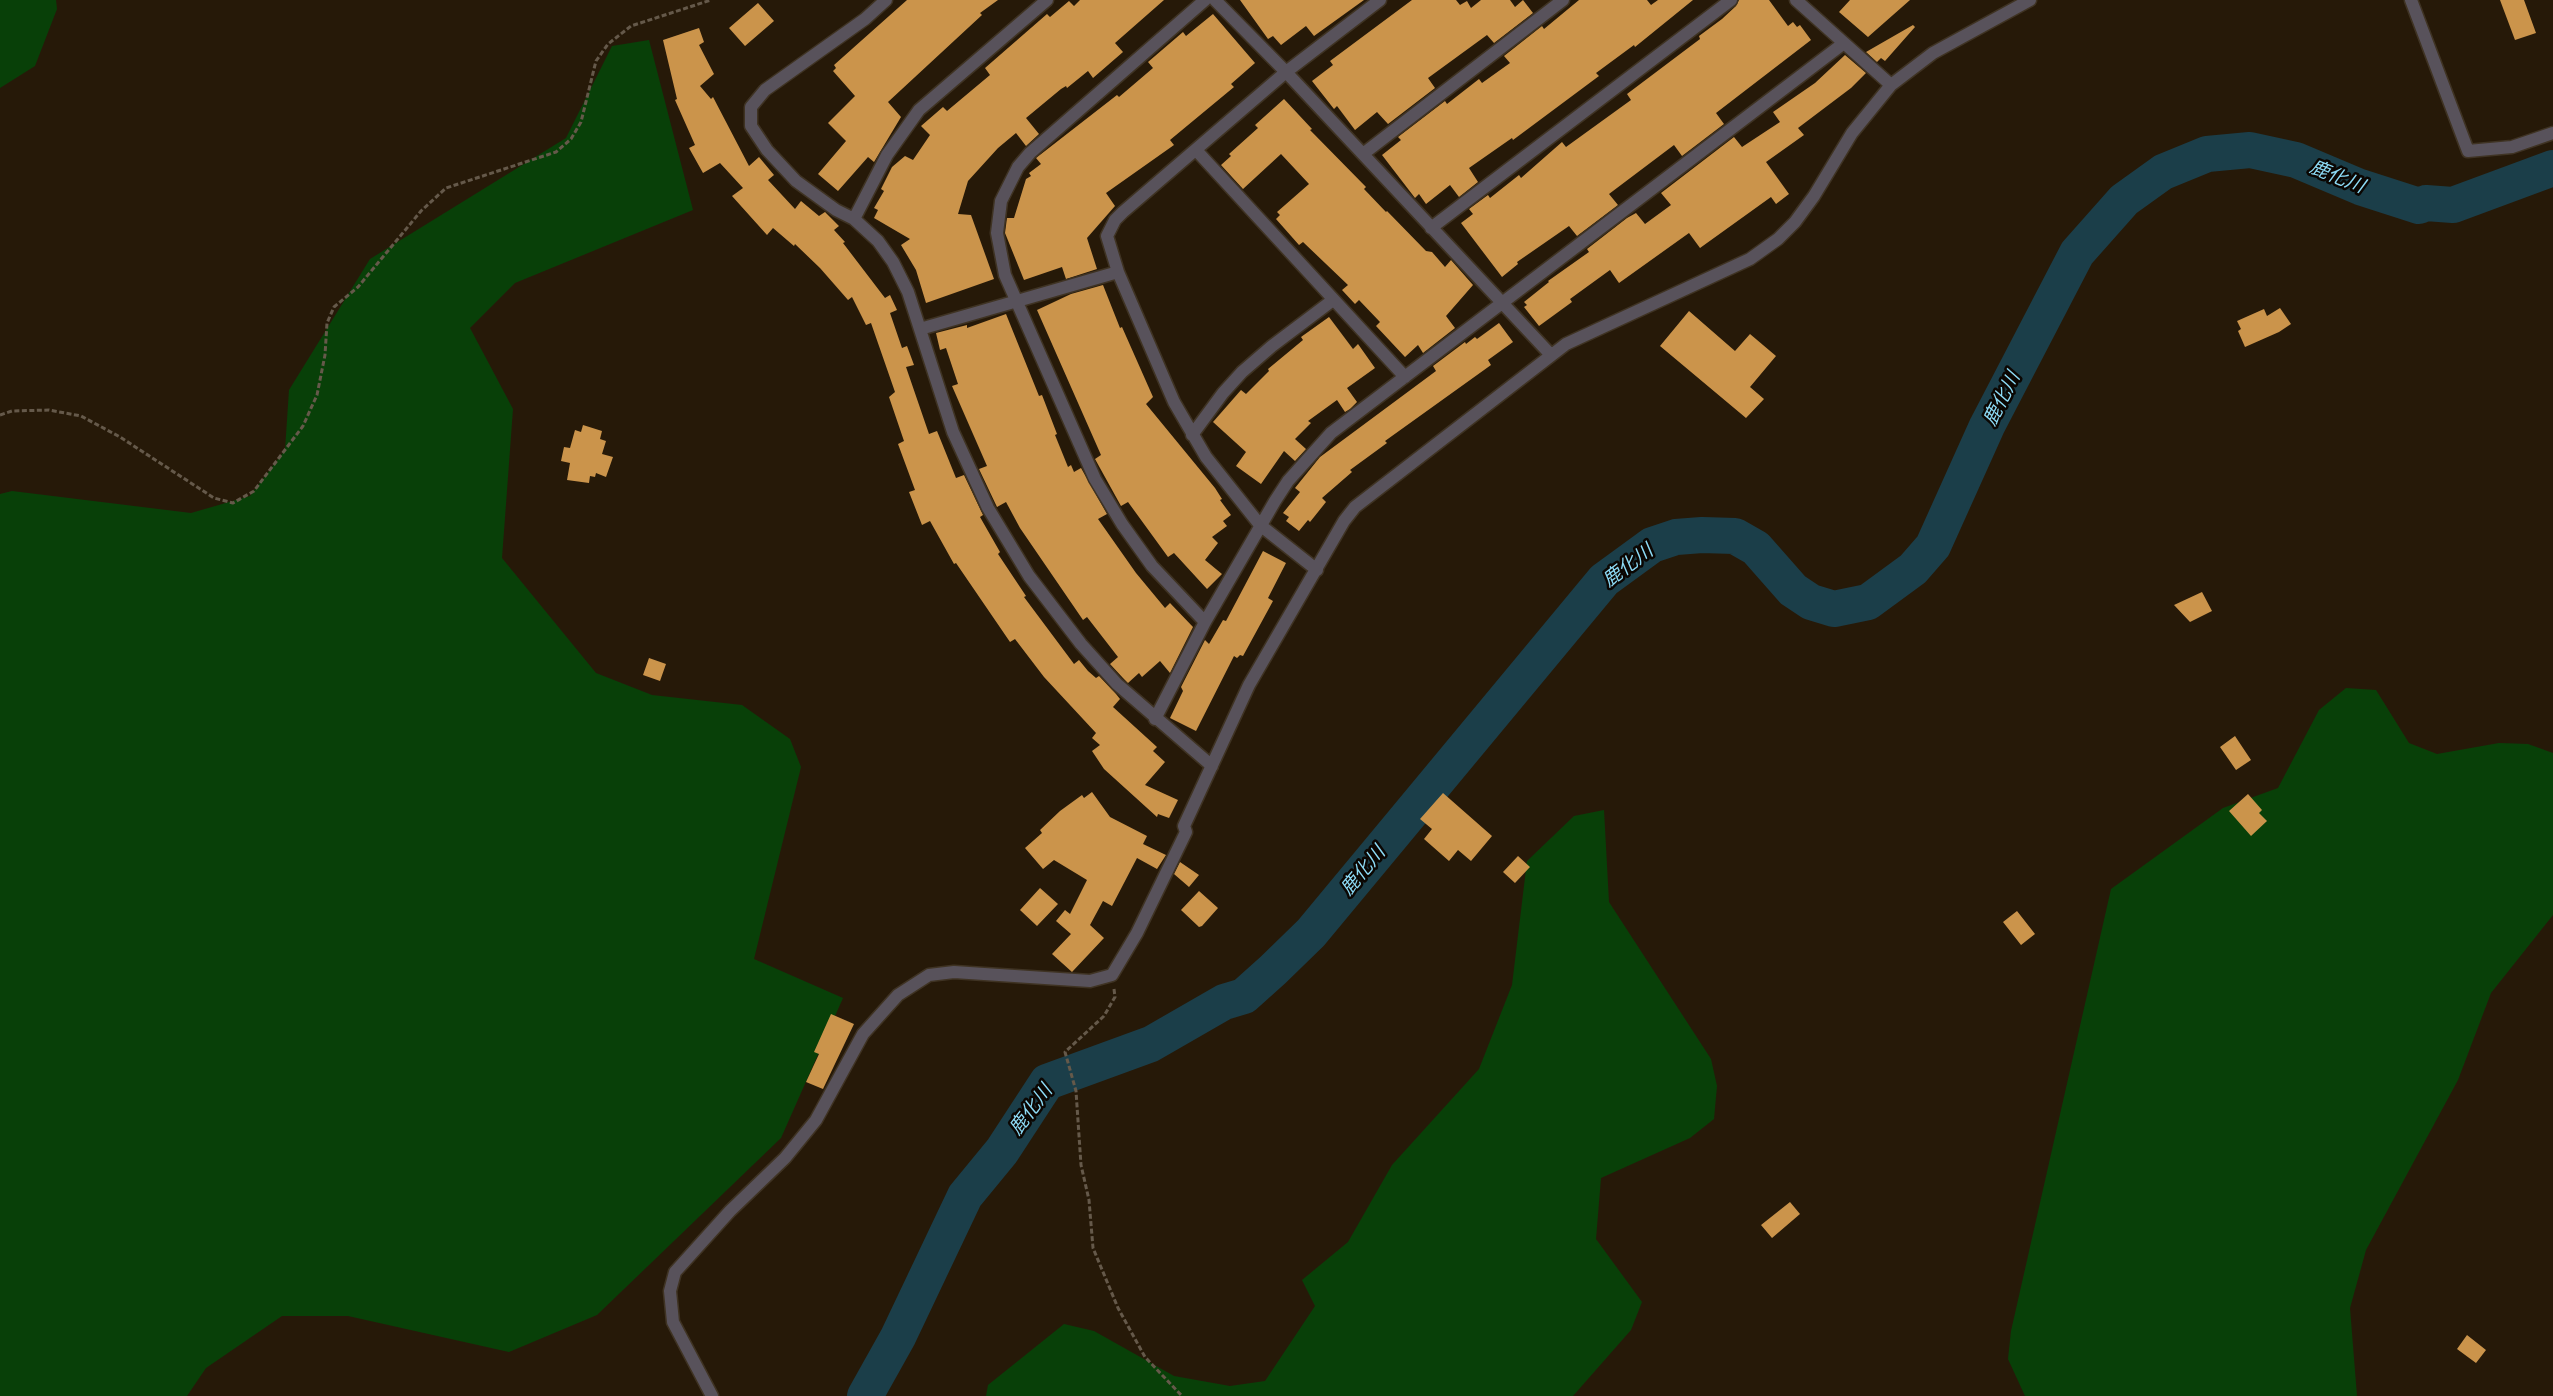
<!DOCTYPE html>
<html>
<head>
<meta charset="utf-8">
<style>
  body { margin:0 }
  canvas { display:block; background:#261908 }
</style>
</head>
<body>
<canvas width="2553" height="1396"></canvas>
<script>
const ctx = document.querySelector('canvas').getContext('2d');
ctx.lineJoin = 'round';
function fillPath(path, color) { ctx.fillStyle = color; ctx.fill(path, 'evenodd'); }
const shape = rows => new Path2D(rows.map(r => 'M' + r).join(''));
function stroke(path, color, width, dash) { ctx.strokeStyle = color; ctx.lineWidth = width; ctx.lineCap = dash ? 'butt' : 'round'; ctx.setLineDash(dash || []); ctx.stroke(path); }
function label(font, color, halo, rows, align = 'center') {
  ctx.font = font + ' Cabin,"Noto Sans JP",sans-serif'; ctx.lineWidth = 5; ctx.setLineDash([]); ctx.textBaseline = 'middle'; ctx.strokeStyle = halo; ctx.fillStyle = color; for (const [text, x, y, turn = 0] of rows) {
    ctx.save(); ctx.translate(x, y); ctx.rotate((+turn || 0) * Math.PI / 180); ctx.textAlign = isNaN(turn) ? turn : align; if (halo) ctx.strokeText(text, 0, 0); ctx.fillText(text, 0, 0); ctx.restore();
  }
}
fillPath(shape([
  [0,0,56,0,57,9,35,66,0,88],
  [649,40,693,210,515,283,470,328,513,409,502,558,596,673,652,695,742,705,790,739,801,767,754,959,843,998,781,1138,597,1315,509,1352,348,1316,282,1316,206,1368,187,1396,0,1396,0,494,12,491,191,513,250,496,285,450,289,390,370,259,566,138,612,46],
  [2346,688,2376,690,2409,743,2437,754,2499,743,2528,744,2553,753,2553,915,2491,993,2458,1080,2366,1250,2350,1308,2357,1396,2025,1396,2008,1359,2011,1331,2111,889,2223,808,2278,788,2319,710],
  [1604,810,1609,902,1711,1059,1717,1086,1714,1119,1690,1138,1601,1178,1596,1239,1642,1302,1631,1330,1573,1396,986,1396,988,1385,1064,1324,1094,1331,1174,1376,1230,1386,1265,1381,1315,1306,1302,1280,1348,1242,1392,1165,1479,1069,1512,985,1527,861,1574,816]
]), '#084008');
stroke(shape([
  [865,1396,898,1337,965,1196,1002,1151,1047,1082,1151,1044,1224,1002,1244,996,1273,970,1311,933,1604,580,1652,545,1676,537,1702,535,1735,536,1756,548,1793,590,1811,602,1834,609,1868,602,1913,569,1933,546,1987,426,2077,253,2124,200,2163,172,2207,154,2250,150,2296,160,2360,187,2419,206,2426,203,2453,205,2553,168]
]), '#1b3e49', 36);
fillPath(shape([
  [907,0,998,0,980,13,982,15,888,102,901,117,874,162,868,157,838,191,818,174,846,141,828,123,855,96,833,71,836,68,834,65],
  [1080,0,1164,0,1115,43,1123,52,1093,78,1088,71,1067,88,1066,86,1061,89,1026,118,1039,134,1026,146,1016,133,998,148,968,181,958,214,971,215,994,279,926,303,916,270,901,245,910,239,874,218,878,210,874,208,884,191,881,189,892,167,905,156,913,160,930,135,921,126,943,107,947,111,990,75,985,68,1047,14,1050,17,1069,1,1074,6],
  [1240,0,1364,0,1314,36,1306,26,1281,45,1273,36,1268,39],
  [1412,0,1456,0,1460,5,1467,1,1471,8,1481,0,1510,0,1515,7,1523,0,1533,13,1494,43,1487,35,1428,78,1435,88,1388,124,1377,112,1355,130,1337,106,1334,109,1312,81,1333,65,1330,61],
  [1579,0,1647,0,1651,5,1658,0,1693,0,1635,47,1634,45,1596,73,1599,76,1513,140,1512,138,1469,168,1478,182,1459,197,1450,185,1426,204,1419,194,1415,198,1382,155,1401,140,1398,137,1445,101,1447,104,1479,79,1482,83,1510,63,1504,56,1542,26,1544,29],
  [1739,0,1769,0,1788,26,1793,22,1797,27,1800,25,1811,40,1716,113,1724,124,1682,156,1674,145,1609,194,1618,205,1577,236,1569,226,1517,262,1518,264,1502,277,1461,223,1473,214,1469,209,1488,195,1490,198,1519,175,1521,178,1562,142,1566,147,1631,100,1627,94,1700,39,1699,36,1722,19,1736,6],
  [1850,0,1910,0,1868,37,1839,12],
  [2500,0,2524,0,2536,33,2515,40],
  [758,3,774,21,745,46,729,28],
  [1213,14,1255,63,1231,84,1234,87,1170,140,1174,145,1106,193,1115,206,1087,238,1097,269,1066,279,1062,267,1024,280,1005,233,1007,218,1014,218,1026,179,1031,176,1029,173,1041,164,1036,158,1117,95,1119,97,1153,68,1148,62,1183,32,1186,36],
  [1913,25,1915,27,1885,61,1881,58,1877,62,1866,52],
  [699,28,704,42,699,45,714,74,700,86,711,99,713,97,749,166,759,157,774,175,768,180,795,209,801,201,819,216,825,212,839,226,834,230,845,242,843,243,885,298,890,295,897,310,890,313,902,348,907,346,914,365,906,367,929,434,937,431,956,478,964,475,983,515,980,517,1000,552,998,554,1026,596,1024,597,1074,664,1079,660,1088,671,1096,678,1099,676,1116,694,1120,699,1113,707,1157,747,1153,751,1165,762,1145,785,1178,800,1169,818,1158,814,1157,817,1104,769,1092,751,1100,745,1092,738,1096,733,1044,677,1015,639,1010,642,956,563,954,564,930,521,922,525,909,492,915,490,898,444,904,441,889,397,895,392,871,323,866,325,852,297,848,300,820,268,795,244,794,246,773,228,767,235,732,196,743,188,720,163,703,173,689,148,695,145,675,100,677,99,663,40],
  [1845,55,1866,73,1851,88,1798,128,1804,135,1766,162,1789,194,1776,204,1771,197,1700,248,1689,233,1619,283,1610,270,1570,299,1572,302,1539,326,1524,307,1527,305,1524,302,1549,282,1548,281,1589,252,1587,249,1627,218,1636,213,1645,224,1671,205,1661,193,1734,137,1742,147,1780,122,1773,112,1815,83],
  [1284,99,1312,129,1310,130,1366,187,1364,189,1386,212,1387,211,1426,251,1432,252,1445,267,1451,260,1473,285,1446,316,1455,328,1423,353,1418,345,1405,357,1376,326,1380,322,1359,300,1355,304,1342,290,1348,285,1303,242,1299,245,1276,219,1280,215,1277,212,1309,184,1281,154,1243,189,1221,165,1231,156,1229,154,1258,128,1255,125],
  [1103,285,1120,328,1122,327,1153,397,1146,404,1215,488,1222,499,1220,500,1231,515,1223,521,1227,526,1212,537,1218,543,1205,560,1222,574,1207,589,1174,553,1168,557,1128,502,1121,506,1095,459,1101,455,1037,310,1071,294],
  [2280,308,2291,324,2279,332,2245,347,2238,331,2241,329,2237,321,2264,309,2267,316],
  [1689,311,1735,351,1750,334,1776,356,1750,387,1764,399,1746,418,1660,346],
  [1006,314,1039,396,1042,395,1057,434,1055,435,1068,467,1071,465,1074,472,1081,468,1107,514,1098,519,1136,573,1165,608,1170,603,1193,627,1170,673,1160,661,1142,677,1139,673,1128,683,1123,678,1110,664,1118,657,1087,617,1083,620,1020,528,1006,502,997,507,979,469,987,466,952,386,958,384,946,348,940,350,936,333,967,325,967,328],
  [1329,317,1353,349,1358,344,1375,368,1347,388,1357,402,1350,409,1345,412,1337,400,1308,421,1311,423,1295,439,1306,449,1295,461,1284,451,1261,484,1236,466,1246,452,1213,422,1241,390,1246,394,1269,371,1268,369,1303,340,1301,337],
  [1499,323,1513,342,1488,360,1491,365,1385,441,1387,443,1350,470,1352,472,1322,498,1326,502,1310,522,1308,520,1299,531,1286,521,1289,517,1283,513,1300,492,1295,488,1320,457,1436,371,1433,366,1465,342,1466,344,1475,337,1477,339],
  [583,425,602,431,600,439,606,441,602,454,613,457,606,477,596,473,595,477,590,476,589,483,567,480,570,463,561,461,564,447,570,448,575,430,581,432],
  [1263,551,1286,563,1268,598,1273,601,1243,656,1240,655,1237,658,1234,656,1196,731,1170,718,1183,691,1181,687,1205,640,1209,644,1223,620,1226,621],
  [2202,592,2212,611,2190,622,2174,605],
  [649,658,666,664,660,681,643,675],
  [2235,736,2251,760,2236,770,2220,747],
  [1092,792,1110,817,1147,836,1143,844,1166,855,1157,869,1137,858,1112,906,1103,901,1090,925,1104,938,1072,972,1052,954,1071,934,1056,921,1065,910,1070,914,1087,880,1054,860,1043,869,1025,848,1042,833,1040,830,1060,811,1082,795,1084,798],
  [1443,793,1492,836,1471,861,1458,850,1449,861,1424,839,1432,829,1420,819],
  [2248,794,2262,810,2259,813,2267,821,2251,836,2229,811],
  [1518,856,1530,867,1515,883,1503,872],
  [1180,862,1199,875,1189,887,1174,874],
  [1040,888,1058,904,1037,926,1020,910],
  [1199,891,1218,908,1202,926,1199,927,1181,910],
  [2017,911,2035,934,2021,945,2003,922],
  [831,1014,854,1024,823,1089,806,1082,819,1054,814,1052],
  [1790,1202,1800,1214,1772,1238,1761,1225],
  [2467,1335,2486,1350,2476,1363,2457,1349]
]), '#cb944b');
const minor = shape([
  [886,0,865,19,765,90,751,107,751,126,767,150,796,181,836,210,854,219,878,241,893,262,908,292,953,432,988,508,1029,576,1081,644,1117,684,1212,766],
  [1205,0,1030,153,1018,167,1001,201,997,233,1005,275,1095,479,1122,524,1152,566,1205,622],
  [1215,0,1286,72,1551,355],
  [1796,0,1891,85],
  [2411,0,2468,151,2512,147,2553,133],
  [1196,150,1405,377],
  [1363,154,1563,0],
  [854,219,887,155,919,110,1047,0],
  [1431,228,1731,0],
  [920,329,1118,272],
  [1192,435,1223,393,1242,372,1272,346,1333,300],
  [1317,570,1260,525,1206,457,1174,402,1118,272,1107,236,1115,220,1123,212,1286,72,1380,0],
  [1155,719,1205,622,1275,501,1288,481,1331,433,1844,43],
  [712,1396,673,1322,670,1291,675,1272,730,1211,785,1158,816,1120,863,1034,898,995,929,975,954,972,1090,981,1112,975,1137,933,1186,832,1184,826,1249,685,1344,521,1355,507,1566,344,1750,259,1778,239,1795,222,1814,196,1852,133,1891,85,1933,53,2030,0]
]);
stroke(minor, '#3f3323', 15);
stroke(shape([
  [0,415,12,411,49,410,81,416,120,437,214,498,233,503,254,491,303,426,317,395,325,355,327,323,334,307,358,287,421,211,446,188,556,152,571,139,581,122,596,61,608,44,631,26,711,0],
  [1114,989,1115,997,1104,1016,1065,1052,1076,1091,1081,1165,1089,1200,1093,1248,1118,1308,1145,1357,1182,1396]
]), '#65594a', 3, [5, 2.5]);
stroke(minor, '#58525b', 12);
label('italic 19px', '#8ddbf6', '#0b0602', [
  ["鹿化川",2337,177,22],
  ["鹿化川",2002,399,-63],
  ["鹿化川",1628,566,-37],
  ["鹿化川",1363,871,-50],
  ["鹿化川",1031,1110,-53]
]);
</script>
</body>
</html>
